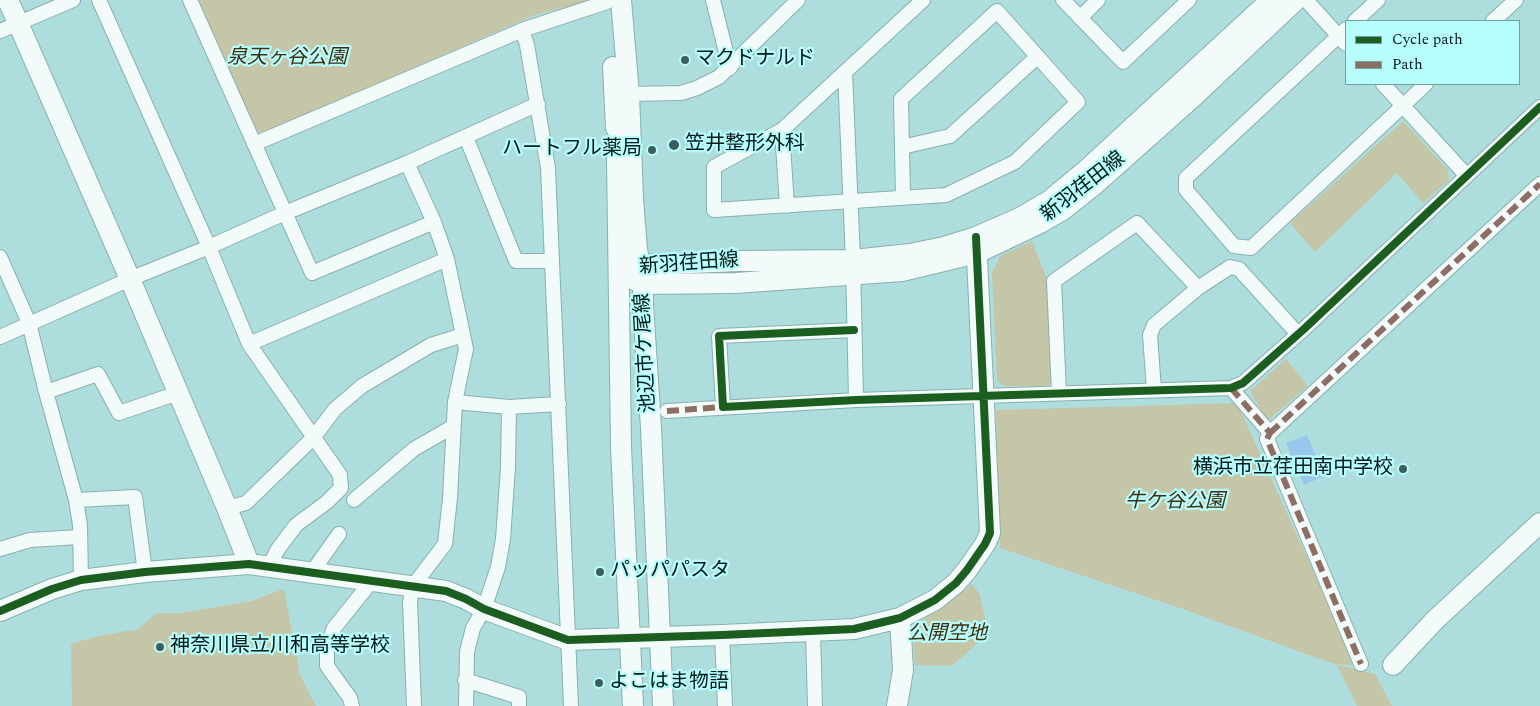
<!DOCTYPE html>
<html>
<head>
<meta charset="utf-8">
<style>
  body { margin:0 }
  #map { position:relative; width:1540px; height:706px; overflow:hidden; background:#addedd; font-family:Spectral,serif }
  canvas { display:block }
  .legend { position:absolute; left:1345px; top:20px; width:175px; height:65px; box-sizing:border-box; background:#b7fdfb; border:1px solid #6ea2a1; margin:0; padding:6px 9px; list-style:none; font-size:15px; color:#001919 }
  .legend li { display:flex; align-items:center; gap:10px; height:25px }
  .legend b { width:25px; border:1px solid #6ea2a1 }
</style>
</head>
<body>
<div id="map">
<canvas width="1540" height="706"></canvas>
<ul class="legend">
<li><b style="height:6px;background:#1b5e20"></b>Cycle path</li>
<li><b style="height:6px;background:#8d6e63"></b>Path</li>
</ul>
</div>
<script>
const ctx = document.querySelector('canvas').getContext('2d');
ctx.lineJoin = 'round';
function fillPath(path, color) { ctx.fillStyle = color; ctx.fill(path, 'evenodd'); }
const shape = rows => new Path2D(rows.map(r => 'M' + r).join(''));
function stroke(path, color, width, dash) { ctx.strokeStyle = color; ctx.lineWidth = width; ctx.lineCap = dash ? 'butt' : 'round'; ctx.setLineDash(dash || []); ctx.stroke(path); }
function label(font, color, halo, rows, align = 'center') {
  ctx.font = font + ' Spectral,"Noto Sans JP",serif'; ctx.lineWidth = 4.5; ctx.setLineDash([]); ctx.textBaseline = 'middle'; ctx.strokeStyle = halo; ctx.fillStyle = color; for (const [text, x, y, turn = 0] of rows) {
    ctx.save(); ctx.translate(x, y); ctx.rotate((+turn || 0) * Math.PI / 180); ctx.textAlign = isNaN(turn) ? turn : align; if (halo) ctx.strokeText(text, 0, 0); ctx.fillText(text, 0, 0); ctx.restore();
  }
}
fillPath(shape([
  [197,0,586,0,584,2,535,15,264,133,254,130],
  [1403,121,1448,170,1449,180,1423,203,1397,173,1315,252,1290,223],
  [1032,241,1048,282,1052,381,1049,386,1004,386,997,381,992,273,1000,256],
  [1286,359,1308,386,1267,421,1250,391],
  [1237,403,1345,641,1355,665,1334,664,1183,609,1000,548,996,410],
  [972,584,979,593,989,633,952,666,915,665,913,634,924,618],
  [284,589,300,675,316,706,72,706,71,644,98,636,138,629,157,613,182,613,251,601],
  [1337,665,1375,674,1392,706,1357,706]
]), '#c5c5a8');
fillPath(shape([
  [1307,435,1324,476,1304,485,1286,443]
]), '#97c7ef');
const street = shape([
  [99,0,209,247,249,344,340,475,341,488,327,502,296,525,278,549,269,566],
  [190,0,312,273,434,222],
  [713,0,730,68],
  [1063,0,1123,62,1189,0],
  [1306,0,1346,44],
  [1080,18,1098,0],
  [1355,21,1378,0],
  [1493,21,1516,0],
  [1346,29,1186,178,1186,190,1234,246,1251,248,1426,84],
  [522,30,527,45,548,168,571,706],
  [0,31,73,0],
  [845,72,782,130,714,167,714,210,946,195,1015,162,1078,102,997,11,901,99,903,197],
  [1383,84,1466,175],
  [629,94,681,93,697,88,719,77,798,0],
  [782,130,787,206],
  [466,137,516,261,551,261],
  [254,144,525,29,607,2],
  [902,147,950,136,1037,57],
  [407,163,434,222,447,259,466,349,455,402,450,498,445,544,413,586,410,602,414,706],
  [0,257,29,323,46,392,76,500,80,525,81,580],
  [0,337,130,279,209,247,285,213,407,163,538,104],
  [249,344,447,259],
  [1231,388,1270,433,1267,439,1361,664],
  [1154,390,1150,335,1154,325,1198,288,1230,267,1239,269,1298,334],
  [46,392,98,374,119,413,178,393],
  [1059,393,1054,281,1137,223,1198,288],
  [856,400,853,260,845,72,923,0],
  [455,402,509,407,559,404],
  [723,407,719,336,854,330],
  [667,411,856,400,1231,388,1243,383,1304,329,1540,107],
  [1270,433,1540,184],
  [76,500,135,497,145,572],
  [354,500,414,449,454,426],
  [227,508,246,503,313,438,335,409,362,386,431,345,463,335],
  [0,549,30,540,80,537],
  [312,572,339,534],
  [813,632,815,706],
  [722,635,725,706],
  [465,680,519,697,519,706],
  [352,706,350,698,327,666,327,647,334,628,371,582],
  [466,706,467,652,473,628,484,609,498,567,503,539,508,467,509,407]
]);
const secondary = shape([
  [8,0,130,279,227,508,249,564],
  [621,0,629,94,633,199,637,249,643,284,643,304,651,428,663,706],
  [613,67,616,128],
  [617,159,621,447,633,706],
  [619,272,643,284,736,283,902,271,977,253,1040,223,1064,209,1094,185,1194,96,1296,0],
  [619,272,640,265,738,261,853,260,910,254,944,247,976,237,1020,218,1049,201,1084,172,1271,0],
  [0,611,52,589,81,580,145,572,249,564,446,591,466,599,484,609,568,640,722,635,854,629,900,618,935,600,956,583,967,570,985,544,990,533,976,237],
  [1393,665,1435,620,1540,523],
  [897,706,903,670,900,618]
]);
stroke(street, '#88b0af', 16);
stroke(secondary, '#88b0af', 22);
stroke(street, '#f3fafa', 14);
stroke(secondary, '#f3fafa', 20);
stroke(shape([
  [1231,388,1270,433,1267,439,1361,664],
  [667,411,723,407],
  [1270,433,1540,184]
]), '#8d6e63', 6, [12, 6]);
stroke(shape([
  [854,330,719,336,723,407,856,400,1231,388,1243,383,1304,329,1540,107],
  [0,611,52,589,81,580,145,572,249,564,446,591,466,599,484,609,568,640,722,635,854,629,900,618,935,600,956,583,967,570,985,544,990,533,976,237]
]), '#1b5e20', 8);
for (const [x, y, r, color] of [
  [685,60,5,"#3d5e5e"],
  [674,145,6,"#3d5e5e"],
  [652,150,5,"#3d5e5e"],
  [1403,469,5,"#3d5e5e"],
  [600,572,5,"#3d5e5e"],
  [160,647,5,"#3d5e5e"],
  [599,683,5,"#3d5e5e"]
]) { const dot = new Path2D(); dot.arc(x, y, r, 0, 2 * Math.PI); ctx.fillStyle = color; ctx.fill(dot); stroke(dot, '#b7fdfb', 2); }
label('italic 20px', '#412e11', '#b7fdfb', [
  ["泉天ヶ谷公園",287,59],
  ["牛ケ谷公園",1175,503],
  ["公開空地",947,635]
]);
label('20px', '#001919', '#b7fdfb', [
  ["マクドナルド",695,60],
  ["笠井整形外科",685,145],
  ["ハートフル薬局",642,150,"right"],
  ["横浜市立荏田南中学校",1393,469,"right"],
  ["パッパパスタ",610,572],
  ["神奈川県立川和高等学校",170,647],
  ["よこはま物語",609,683]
], 'left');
label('20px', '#001919', '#b7fdfb', [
  ["新羽荏田線",1084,188,-38],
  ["新羽荏田線",689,265,-4],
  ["池辺市ケ尾線",647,353,-93]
]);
</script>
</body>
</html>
